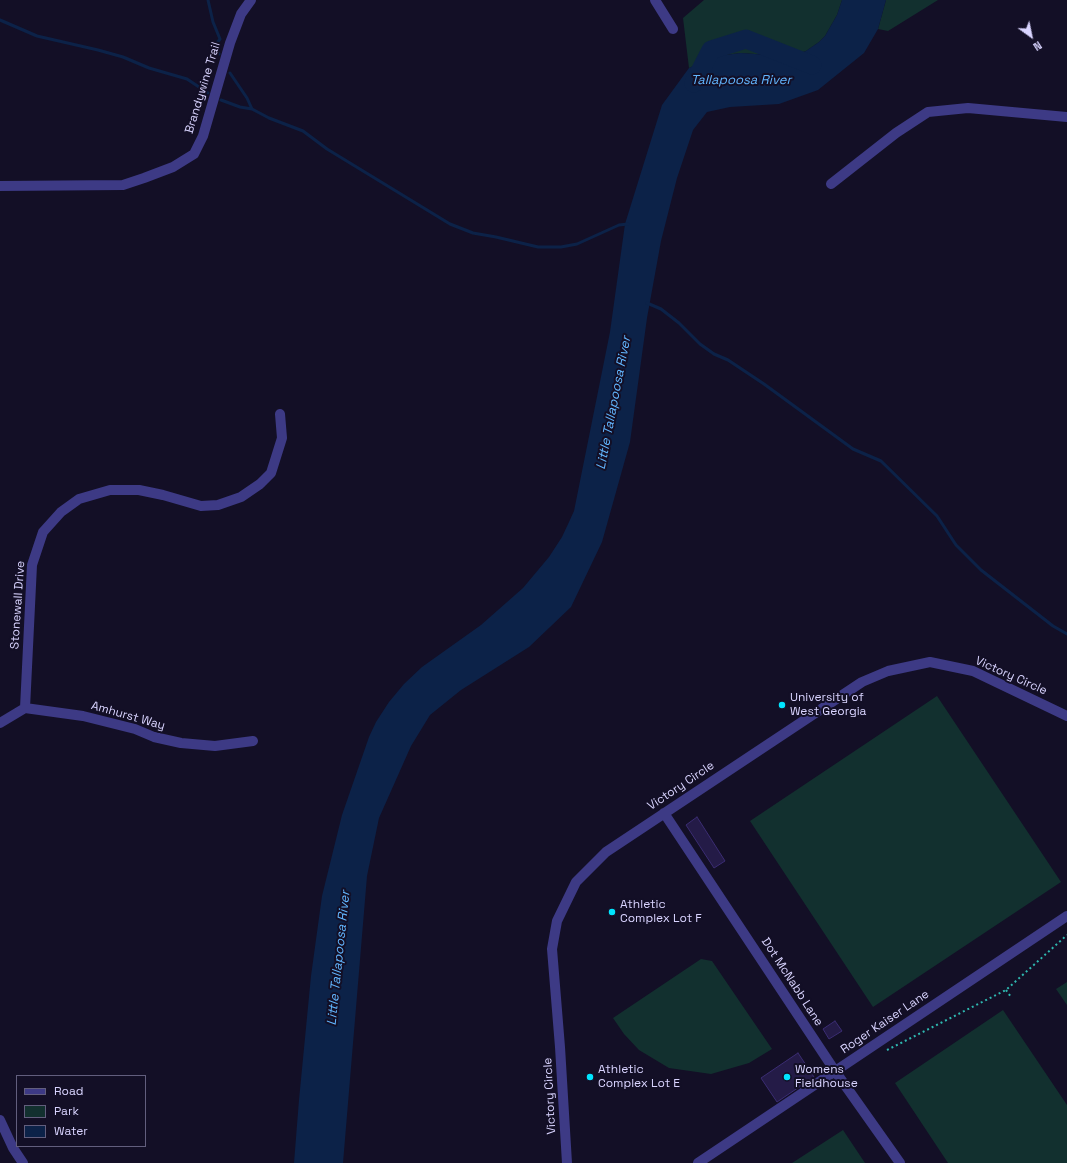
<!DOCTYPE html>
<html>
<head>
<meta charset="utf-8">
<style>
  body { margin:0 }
  #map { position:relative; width:1067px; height:1163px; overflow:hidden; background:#130f26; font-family:"Space Grotesk",sans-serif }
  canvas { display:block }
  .legend { position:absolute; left:16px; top:1075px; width:130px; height:72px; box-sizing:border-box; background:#130f26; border:1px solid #625e7d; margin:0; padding:5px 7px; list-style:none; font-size:12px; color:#d9d4ff }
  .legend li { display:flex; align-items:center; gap:8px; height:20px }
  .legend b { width:20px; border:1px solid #625e7d }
  .north { position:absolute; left:1011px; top:16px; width:40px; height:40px; -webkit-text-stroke:3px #130f26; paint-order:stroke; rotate:147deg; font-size:11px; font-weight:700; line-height:16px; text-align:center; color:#d9d4ff }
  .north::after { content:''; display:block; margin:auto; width:14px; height:18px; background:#d9d4ff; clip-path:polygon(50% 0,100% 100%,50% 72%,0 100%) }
</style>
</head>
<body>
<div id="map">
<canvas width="1067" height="1163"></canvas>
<ul class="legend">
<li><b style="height:5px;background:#3d3a85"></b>Road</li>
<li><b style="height:11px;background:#12302f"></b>Park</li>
<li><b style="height:11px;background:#0c2248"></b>Water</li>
</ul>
<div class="north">N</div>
</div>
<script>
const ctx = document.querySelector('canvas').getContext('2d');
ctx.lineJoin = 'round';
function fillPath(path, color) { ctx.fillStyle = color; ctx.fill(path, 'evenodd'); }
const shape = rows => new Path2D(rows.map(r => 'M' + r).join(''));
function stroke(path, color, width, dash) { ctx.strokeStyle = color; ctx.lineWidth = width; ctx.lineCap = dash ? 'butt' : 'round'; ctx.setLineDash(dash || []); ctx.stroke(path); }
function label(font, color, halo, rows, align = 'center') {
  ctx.font = font + ' "Space Grotesk",sans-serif'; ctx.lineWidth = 4; ctx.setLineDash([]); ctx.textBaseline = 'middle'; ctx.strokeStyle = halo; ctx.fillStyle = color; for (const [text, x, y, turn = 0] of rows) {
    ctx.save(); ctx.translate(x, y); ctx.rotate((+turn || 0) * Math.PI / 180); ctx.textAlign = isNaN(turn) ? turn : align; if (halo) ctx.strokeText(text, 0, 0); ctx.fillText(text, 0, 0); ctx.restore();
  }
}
fillPath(shape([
  [704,0,842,0,837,15,825,36,819,42,806,51,798,54,783,56,741,53,716,56,689,68,683,18],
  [886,0,938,0,888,31,878,29],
  [937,696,1061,882,873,1007,750,821],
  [701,959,712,961,772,1049,749,1063,711,1074,669,1068,639,1050,624,1034,613,1018],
  [1067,982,1067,1005,1056,989],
  [1003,1010,1067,1105,1067,1163,948,1163,895,1083],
  [843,1130,865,1163,792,1163]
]), '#12302f');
fillPath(shape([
  [842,0,886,0,878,29,864,53,818,90,779,104,730,107,707,112,693,130,677,178,661,241,647,318,630,442,602,542,571,607,529,647,461,690,430,715,411,746,379,818,367,876,343,1163,294,1163,299,1100,311,976,322,896,342,815,369,737,376,722,389,702,404,684,422,667,481,625,523,588,549,557,562,537,569,522,574,511,610,332,625,224,662,105,689,68,716,56,741,53,783,56,798,54,806,51,819,42,825,36,837,15]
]), '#0c2248');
stroke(shape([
  [208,0,213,22,220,39,214,47,219,54],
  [0,20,37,36,98,50,123,57,149,68,187,79,208,93],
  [230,73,247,98,252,109],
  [221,100,240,107,252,109,269,118,303,131,327,149,450,224,473,233,496,237,538,247,561,247,577,244,619,225,628,224],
  [647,303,661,309,679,323,700,344,714,354,728,360,764,384,853,449,881,461,937,516,956,545,981,570,1053,626,1067,634]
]), '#0c2248', 3);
stroke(shape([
  [694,83,711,50,746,39,812,65]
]), '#0c2248', 19);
const building = shape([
  [697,817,725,861,714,868,686,825,697,817],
  [835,1021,842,1031,829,1039,823,1029,835,1021],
  [798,1053,814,1077,777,1102,761,1078,798,1053]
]);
fillPath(building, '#241b47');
stroke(building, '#3b2d73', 1);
stroke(shape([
  [1006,990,1011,997],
  [887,1050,1006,990,1067,935]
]), '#2fb8b0', 2, [2, 3]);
stroke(shape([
  [655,0,673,29],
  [831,184,896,133,928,112,968,108,1067,117],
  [0,186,123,185,144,178,173,167,194,154,203,136,230,43,241,14,251,0],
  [25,708,32,565,43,532,61,512,79,499,110,490,139,490,163,495,201,506,218,505,241,497,260,484,271,473,282,438,280,414],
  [0,723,25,708,83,716,135,729,154,737,181,743,215,746,253,741],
  [664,813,835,1071,900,1163],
  [0,1120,13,1148,23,1163],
  [567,1163,560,1047,552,949,557,921,576,882,606,852,862,682,888,671,930,662,973,671,1067,716],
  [698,1163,1067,916]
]), '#3d3a85', 10);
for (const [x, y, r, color] of [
  [782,705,4,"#00e5ff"],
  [612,912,4,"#00e5ff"],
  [590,1077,4,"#00e5ff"],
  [787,1077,4,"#00e5ff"]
]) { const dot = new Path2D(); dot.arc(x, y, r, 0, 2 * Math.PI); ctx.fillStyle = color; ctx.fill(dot); stroke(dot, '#130f26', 1.5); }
label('12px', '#d9d4ff', '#130f26', [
  ["Brandywine Trail",203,88,-73],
  ["Stonewall Drive",18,605,-86],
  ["Victory Circle",1011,676,24],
  ["Amhurst Way",128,716,16],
  ["Victory Circle",681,786,-34],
  ["Dot McNabb Lane",792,982,57],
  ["Roger Kaiser Lane",885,1022,-34],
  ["Victory Circle",550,1096,-93]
]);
label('12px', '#d9d4ff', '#130f26', [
  ["University of",790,698],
  ["West Georgia",790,712],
  ["Athletic",620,905],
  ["Complex Lot F",620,919],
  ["Athletic",598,1070],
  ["Complex Lot E",598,1084],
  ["Womens",795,1070],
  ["Fieldhouse",795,1084]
], 'left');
label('italic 13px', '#62b6ff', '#130f26', [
  ["Tallapoosa River",741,80],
  ["Little Tallapoosa River",614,403,-79],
  ["Little Tallapoosa River",339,958,-84]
]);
</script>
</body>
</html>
